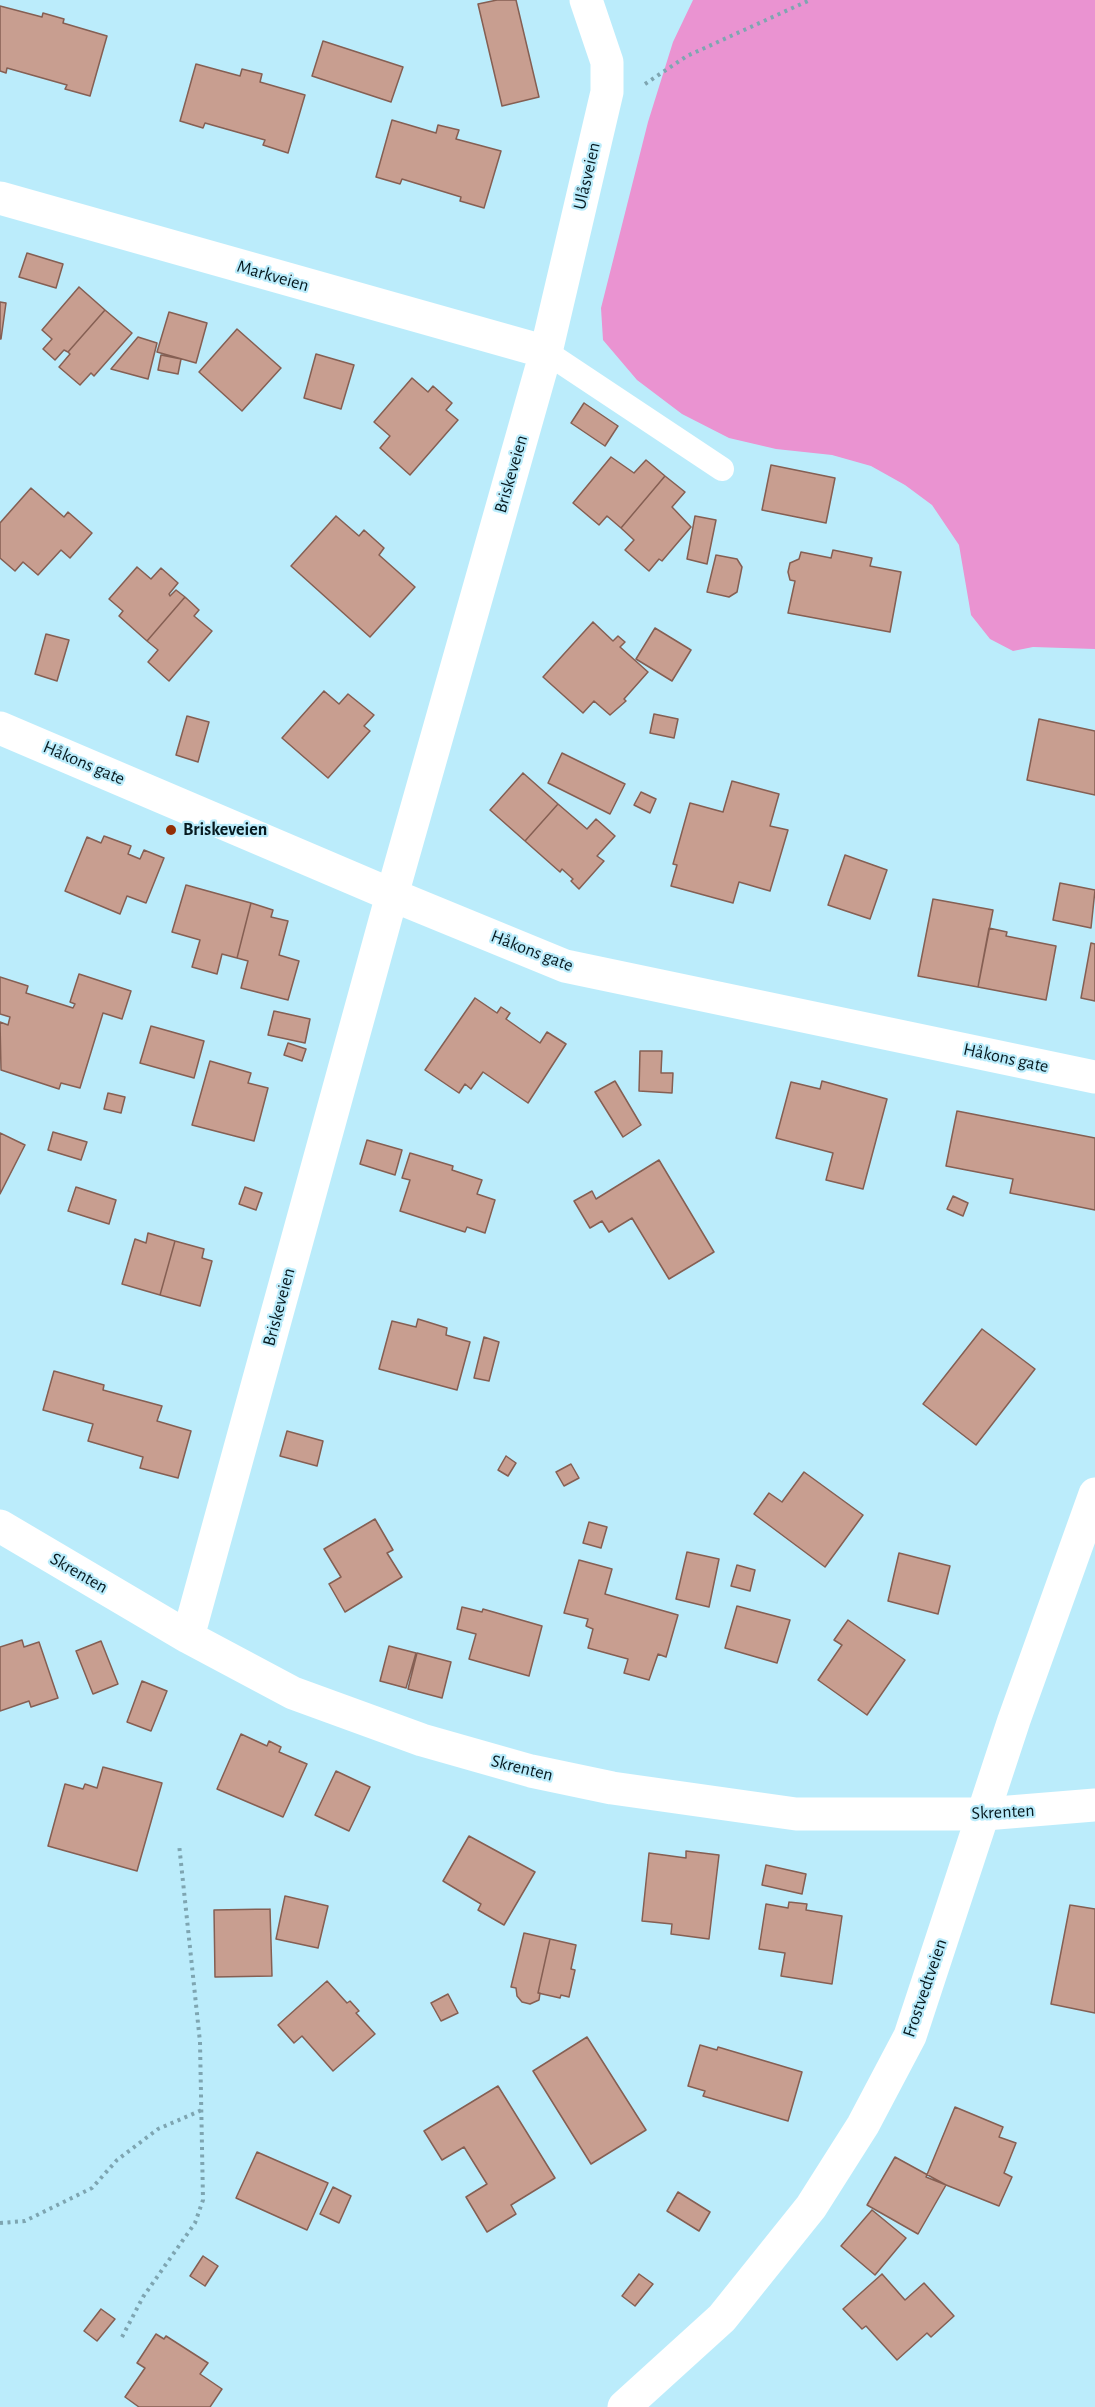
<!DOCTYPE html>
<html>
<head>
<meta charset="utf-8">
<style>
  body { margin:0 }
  canvas { display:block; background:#bbecfb }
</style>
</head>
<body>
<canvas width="1095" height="2407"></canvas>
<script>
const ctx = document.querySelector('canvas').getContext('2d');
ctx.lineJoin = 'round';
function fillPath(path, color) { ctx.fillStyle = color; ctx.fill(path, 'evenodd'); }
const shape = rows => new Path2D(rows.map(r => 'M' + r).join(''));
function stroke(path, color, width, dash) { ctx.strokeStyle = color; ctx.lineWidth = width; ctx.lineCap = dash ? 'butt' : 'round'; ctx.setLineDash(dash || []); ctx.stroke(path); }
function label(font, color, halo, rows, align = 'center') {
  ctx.font = font + ' "Alegreya Sans",sans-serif'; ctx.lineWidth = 4.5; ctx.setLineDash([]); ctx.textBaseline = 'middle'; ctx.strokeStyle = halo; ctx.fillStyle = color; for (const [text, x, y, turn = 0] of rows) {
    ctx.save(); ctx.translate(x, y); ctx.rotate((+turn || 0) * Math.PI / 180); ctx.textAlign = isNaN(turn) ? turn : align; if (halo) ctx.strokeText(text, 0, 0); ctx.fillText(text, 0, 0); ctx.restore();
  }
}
fillPath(shape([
  [693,0,1095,0,1095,649,1033,647,1013,651,990,639,971,615,959,545,932,505,905,485,871,466,832,455,776,449,729,438,682,414,637,380,603,340,601,308,648,122,673,42]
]), '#ea93d1');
const building = shape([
  [497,0,516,0,539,97,502,106,478,4,497,0],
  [0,6,42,17,43,13,64,19,63,23,107,36,90,96,65,89,67,85,7,68,6,73,0,71,0,6],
  [323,41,403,67,391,102,312,76,323,41],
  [196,64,240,76,242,69,262,74,260,82,305,95,288,153,263,145,265,140,205,123,203,128,180,121,196,64],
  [392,120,436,133,438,125,459,130,456,139,501,151,484,208,460,201,461,197,402,179,400,184,376,177,392,120],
  [27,253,63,264,56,288,19,277,27,253],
  [79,287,105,310,68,352,64,350,55,360,43,349,52,339,42,330,79,287],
  [0,302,6,303,1,339,0,339,0,302],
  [105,310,132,333,94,376,91,373,80,385,59,367,70,354,68,352,105,310],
  [169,312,207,323,196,363,157,352,169,312],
  [237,329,281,368,242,411,199,372,237,329],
  [138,337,157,343,148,379,111,369,138,337],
  [316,354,354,365,341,409,304,398,316,354],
  [161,355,181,359,178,374,158,370,161,355],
  [412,378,428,392,433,386,452,403,446,410,458,420,410,475,380,448,390,436,374,422,412,378],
  [584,403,618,426,605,446,571,423,584,403],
  [611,457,634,473,646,460,665,476,621,528,607,516,599,525,573,503,611,457],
  [771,465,835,478,826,523,762,510,771,465],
  [665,476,685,492,672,507,691,527,662,561,659,559,649,571,625,550,634,540,621,528,665,476],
  [31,488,64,517,68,512,92,533,70,558,61,550,38,575,23,562,15,571,0,558,0,523,31,488],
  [336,516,359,536,364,530,384,548,379,555,415,587,370,637,291,566,336,516],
  [695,516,716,520,707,564,687,559,695,516],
  [833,550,872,558,870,566,901,572,890,632,788,613,795,581,790,580,788,572,790,563,799,559,801,552,831,558,833,550],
  [716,555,737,559,742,567,737,592,729,597,707,592,716,555],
  [137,567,151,579,161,568,178,583,169,594,170,596,176,590,185,597,147,641,119,616,123,611,109,599,137,567],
  [185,597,199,610,194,616,212,631,169,681,148,662,158,650,147,641,185,597],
  [593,622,613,641,618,636,625,642,620,647,648,672,624,699,626,701,610,715,594,701,583,713,543,677,593,622],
  [655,628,691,650,672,681,636,659,655,628],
  [46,634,69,640,57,681,35,674,46,634],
  [324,691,339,704,348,694,374,715,364,726,370,731,328,778,282,738,324,691],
  [654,714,678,719,674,738,650,733,654,714],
  [187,716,209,722,198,762,176,755,187,716],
  [1039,719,1095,731,1095,795,1027,780,1039,719],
  [562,753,625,784,610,814,548,783,562,753],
  [523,773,558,804,525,841,490,810,523,773],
  [732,781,779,794,770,826,788,830,770,891,739,882,733,903,671,886,677,865,673,864,690,803,723,812,732,781],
  [641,792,656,799,650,813,634,805,641,792],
  [558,804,587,829,596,819,615,836,597,856,604,861,579,889,571,881,573,879,562,869,560,872,525,841,558,804],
  [104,836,131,846,128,854,140,859,144,850,164,858,146,903,127,896,120,914,65,891,87,837,101,843,104,836],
  [845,855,887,870,870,919,828,905,845,855],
  [1060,883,1095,890,1091,928,1053,920,1060,883],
  [186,885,251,903,237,958,222,954,217,974,192,967,200,940,172,932,186,885],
  [933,899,993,910,978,987,918,976,933,899],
  [251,903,273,910,271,917,288,921,279,955,299,961,288,1000,241,988,248,961,237,958,251,903],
  [989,928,1007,932,1006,936,1056,946,1046,1000,978,987,989,928],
  [1091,943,1095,944,1095,1001,1081,998,1091,943],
  [79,974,131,991,122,1019,103,1013,80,1088,61,1083,59,1089,1,1070,0,1022,8,1025,10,1017,0,1014,0,977,28,986,26,993,73,1008,75,1004,70,1002,79,974],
  [475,998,497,1013,501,1007,510,1013,506,1019,540,1043,547,1032,566,1044,528,1103,483,1072,471,1089,465,1084,459,1093,425,1070,475,998],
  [274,1011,310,1019,305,1043,268,1035,274,1011],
  [151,1026,204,1041,194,1078,140,1063,151,1026],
  [288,1043,306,1049,302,1061,284,1055,288,1043],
  [640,1051,662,1051,661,1073,673,1073,672,1093,639,1091,640,1051],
  [210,1061,251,1073,248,1083,268,1088,254,1141,192,1125,210,1061],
  [615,1081,641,1125,623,1137,595,1092,615,1081],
  [822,1081,887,1099,863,1189,826,1180,833,1153,776,1138,791,1082,820,1089,822,1081],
  [108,1093,125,1097,121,1113,104,1109,108,1093],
  [957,1111,1095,1138,1095,1210,1010,1193,1013,1179,946,1166,957,1111],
  [53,1132,87,1142,81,1160,48,1150,53,1132],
  [0,1133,25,1145,0,1194,0,1133],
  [367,1140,402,1150,395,1175,360,1164,367,1140],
  [410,1153,453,1166,452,1170,482,1180,477,1194,495,1200,485,1233,467,1227,465,1232,400,1211,410,1180,402,1178,410,1153],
  [659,1160,714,1252,669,1279,632,1218,609,1232,602,1221,590,1228,574,1201,592,1191,596,1199,659,1160],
  [76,1187,116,1200,109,1224,68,1211,76,1187],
  [245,1187,262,1193,256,1210,239,1204,245,1187],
  [953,1196,968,1203,963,1216,947,1209,953,1196],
  [148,1233,175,1241,160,1295,122,1284,135,1239,146,1243,148,1233],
  [175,1241,204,1249,202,1258,212,1261,200,1306,160,1295,175,1241],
  [418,1319,447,1328,446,1335,470,1342,457,1390,379,1369,392,1321,416,1327,418,1319],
  [982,1329,1035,1369,976,1445,923,1404,982,1329],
  [484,1337,499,1342,489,1381,474,1378,484,1337],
  [54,1371,104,1385,103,1390,162,1406,157,1421,191,1431,178,1478,140,1468,143,1457,88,1441,93,1424,43,1410,54,1371],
  [287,1431,323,1441,317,1466,280,1456,287,1431],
  [506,1456,516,1463,508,1476,498,1470,506,1456],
  [571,1464,579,1478,564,1486,556,1472,571,1464],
  [804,1472,863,1515,825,1567,754,1514,769,1493,782,1502,804,1472],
  [375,1519,393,1550,387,1553,402,1577,345,1612,329,1584,341,1577,324,1549,375,1519],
  [589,1522,607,1527,601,1548,583,1543,589,1522],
  [687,1552,719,1559,709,1607,676,1599,687,1552],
  [899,1553,950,1566,938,1614,888,1601,899,1553],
  [579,1560,612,1569,605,1594,678,1615,666,1657,658,1654,649,1680,624,1673,628,1659,588,1648,593,1629,586,1626,588,1619,564,1613,579,1560],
  [737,1565,755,1570,750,1591,731,1586,737,1565],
  [737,1606,790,1620,777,1663,725,1648,737,1606],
  [462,1607,482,1612,483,1609,542,1626,529,1676,469,1659,476,1634,457,1629,462,1607],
  [848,1620,905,1660,867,1715,818,1680,842,1645,834,1640,848,1620],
  [22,1640,24,1647,39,1642,58,1698,31,1707,29,1701,0,1711,0,1647,22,1640],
  [101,1641,118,1684,93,1694,76,1651,101,1641],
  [389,1646,416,1653,406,1688,380,1681,389,1646],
  [417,1653,451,1662,442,1698,408,1689,417,1653],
  [142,1681,167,1691,151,1731,127,1722,142,1681],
  [241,1734,267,1746,269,1741,281,1747,279,1752,307,1764,283,1817,217,1789,241,1734],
  [103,1767,162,1783,137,1871,48,1846,65,1784,83,1789,85,1784,97,1788,103,1767],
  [336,1771,370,1787,349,1831,315,1815,336,1771],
  [469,1836,535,1872,504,1925,478,1910,481,1904,443,1881,469,1836],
  [686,1851,719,1855,709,1939,671,1934,672,1924,642,1921,649,1853,686,1858,686,1851],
  [766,1865,806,1874,802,1894,762,1885,766,1865],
  [285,1896,328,1906,318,1948,276,1939,285,1896],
  [789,1902,807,1904,806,1910,842,1916,832,1984,781,1976,785,1953,759,1949,766,1904,788,1908,789,1902],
  [1070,1905,1095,1909,1095,2013,1051,2004,1070,1905],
  [270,1909,272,1976,215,1977,214,1910,270,1909],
  [524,1933,550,1939,538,1993,540,1993,539,2000,530,2004,522,2002,517,1996,516,1988,511,1987,524,1933],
  [550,1939,576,1945,571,1969,575,1970,569,1997,561,1995,560,1998,538,1993,550,1939],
  [327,1981,347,2003,350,2001,359,2011,356,2013,375,2034,333,2071,302,2036,294,2043,278,2025,327,1981],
  [448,1994,458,2013,441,2021,431,2003,448,1994],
  [587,2037,646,2130,591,2164,533,2071,587,2037],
  [700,2045,717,2050,718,2047,802,2072,788,2121,703,2096,705,2091,688,2086,700,2045],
  [498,2086,555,2178,511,2205,516,2214,487,2232,466,2197,487,2184,464,2147,442,2160,424,2131,498,2086],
  [955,2107,1003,2127,999,2137,1016,2143,1004,2173,1012,2177,999,2206,926,2177,955,2107],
  [257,2152,328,2183,307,2230,236,2198,257,2152],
  [895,2157,946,2185,918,2234,867,2205,895,2157],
  [333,2187,351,2196,339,2223,320,2214,333,2187],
  [678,2192,710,2212,699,2231,667,2211,678,2192],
  [872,2210,906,2238,875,2275,841,2246,872,2210],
  [203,2256,218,2266,205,2286,190,2276,203,2256],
  [639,2274,653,2284,635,2306,622,2296,639,2274],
  [882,2274,905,2300,924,2283,954,2316,931,2337,927,2333,897,2360,866,2326,862,2329,843,2309,882,2274],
  [101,2309,115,2319,97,2341,84,2331,101,2309],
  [156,2334,164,2339,166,2336,208,2363,200,2374,222,2389,210,2407,139,2407,125,2397,145,2368,137,2363,156,2334]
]);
fillPath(building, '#c89e90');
stroke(building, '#855f53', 1.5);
stroke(shape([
  [645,84,687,56,810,0],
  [0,2223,25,2221,92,2188,117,2160,158,2129,202,2110],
  [122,2337,143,2297,195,2223,203,2200,200,2042,179,1844]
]), '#7ea5b1', 4, [3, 4.5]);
stroke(shape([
  [546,352,722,469]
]), '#fff', 24);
stroke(shape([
  [0,198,546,352],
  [0,1526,188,1637,293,1693,422,1740,531,1771,612,1788,796,1814,985,1814,1095,1805],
  [188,1637,392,895,546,352,607,92,607,62,586,0]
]), '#fff', 33);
stroke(shape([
  [0,728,392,895,565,966,1095,1077],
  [624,2407,722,2318,811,2207,863,2125,910,2036,1014,1720,1095,1494]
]), '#fff', 33);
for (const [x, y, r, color] of [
  [171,830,6,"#942e05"]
]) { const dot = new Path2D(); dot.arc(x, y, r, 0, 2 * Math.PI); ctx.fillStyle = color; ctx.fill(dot); stroke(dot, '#bbecfb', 2); }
label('18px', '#071a20', '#bbecfb', [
  ["Ulåsveien",587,176,-77],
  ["Markveien",273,276,16],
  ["Briskeveien",511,474,-74],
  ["Håkons gate",84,763,23],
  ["Håkons gate",532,951,21],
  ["Håkons gate",1006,1058,12],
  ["Briskeveien",279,1307,-75],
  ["Skrenten",79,1573,30],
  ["Skrenten",522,1768,14],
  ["Skrenten",1003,1812,-3],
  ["Frostvedtveien",925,1988,-71]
]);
label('bold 18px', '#071a20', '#bbecfb', [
  ["Briskeveien",183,830]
], 'left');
</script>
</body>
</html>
